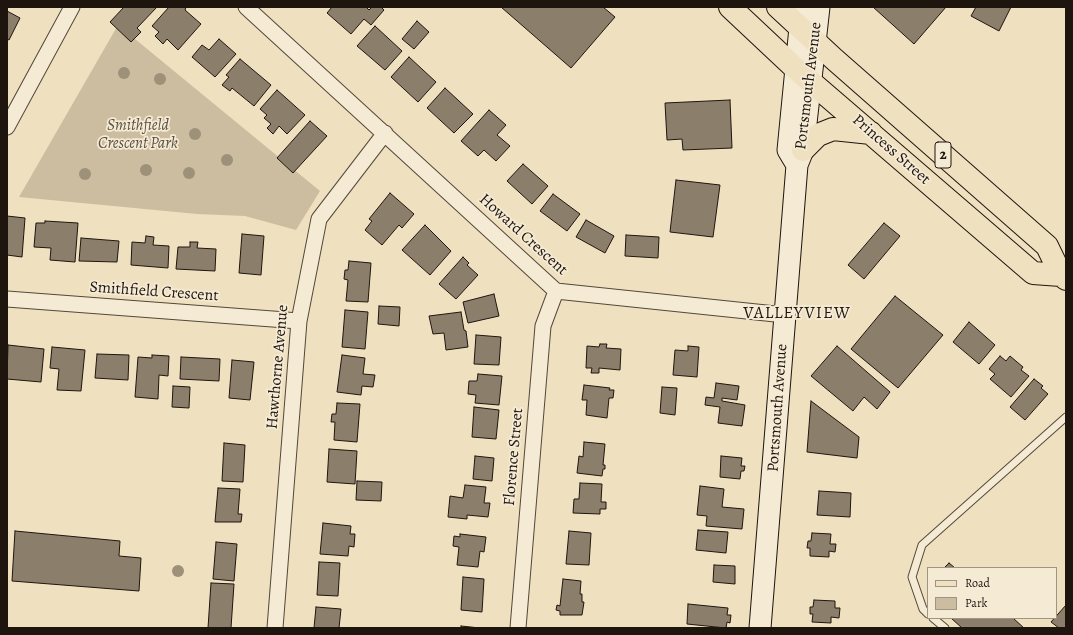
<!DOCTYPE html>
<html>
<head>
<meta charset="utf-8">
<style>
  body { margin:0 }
  #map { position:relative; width:1073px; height:635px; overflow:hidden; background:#efe0bf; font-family:Alegreya,serif }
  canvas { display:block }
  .frame { position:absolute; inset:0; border:8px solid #1f150f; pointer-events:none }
  .legend { position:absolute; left:927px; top:567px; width:130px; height:52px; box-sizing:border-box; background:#f5ebd5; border:1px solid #9f9586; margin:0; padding:5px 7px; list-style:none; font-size:12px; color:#1f150f }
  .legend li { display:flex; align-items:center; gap:8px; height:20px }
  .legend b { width:20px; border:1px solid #9f9586 }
</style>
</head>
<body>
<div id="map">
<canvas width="1073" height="635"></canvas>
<div class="frame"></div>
<ul class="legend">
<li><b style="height:5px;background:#efe0bf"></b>Road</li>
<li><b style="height:11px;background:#ccbda1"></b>Park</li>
</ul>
</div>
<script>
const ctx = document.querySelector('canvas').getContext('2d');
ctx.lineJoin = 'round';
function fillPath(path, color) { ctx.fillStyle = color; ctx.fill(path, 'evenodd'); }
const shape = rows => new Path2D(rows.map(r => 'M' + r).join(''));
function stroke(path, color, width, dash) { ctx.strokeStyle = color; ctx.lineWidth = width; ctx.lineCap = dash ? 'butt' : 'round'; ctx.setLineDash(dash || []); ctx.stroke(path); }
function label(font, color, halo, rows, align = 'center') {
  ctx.font = font + ' Alegreya,serif'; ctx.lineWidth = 3.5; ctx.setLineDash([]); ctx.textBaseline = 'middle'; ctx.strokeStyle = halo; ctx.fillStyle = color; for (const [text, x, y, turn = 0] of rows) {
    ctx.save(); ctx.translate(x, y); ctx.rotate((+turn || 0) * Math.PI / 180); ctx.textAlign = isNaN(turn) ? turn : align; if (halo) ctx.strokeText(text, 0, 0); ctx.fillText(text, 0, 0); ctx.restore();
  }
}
fillPath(shape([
  [118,25,320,191,296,230,245,216,197,214,19,197]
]), '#ccbda1');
const building = shape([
  [124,7,157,7,137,28,141,32,131,42,110,22,124,7],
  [169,7,186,7,185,10,201,24,178,50,167,39,163,44,155,36,159,32,152,26,169,7],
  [332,7,366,7,369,10,372,7,381,7,384,10,371,25,364,19,351,34,327,13,332,7],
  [501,7,603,7,615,17,571,68,501,7],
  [873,7,946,7,914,44,873,7],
  [976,7,1011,7,999,31,971,16,976,7],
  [7,11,20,18,9,40,7,39,7,11],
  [417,21,429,32,414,49,402,39,417,21],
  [375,26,402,51,385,70,357,46,375,26],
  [219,39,236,54,215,77,192,57,202,45,209,50,219,39],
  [409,57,436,82,418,102,391,77,409,57],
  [240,59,271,85,254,106,232,88,230,91,222,85,229,77,226,75,240,59],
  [445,88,473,114,454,133,427,108,445,88],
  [277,90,305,115,287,134,279,126,273,134,267,128,271,124,264,118,267,115,260,109,277,90],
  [730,100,732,148,683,150,682,139,667,140,665,103,730,100],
  [489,110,506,125,497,135,510,146,496,161,484,150,478,156,461,141,489,110],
  [310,121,327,136,293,173,277,158,310,121],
  [523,164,548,186,532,204,507,181,523,164],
  [676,180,720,185,713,237,670,232,676,180],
  [390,193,414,214,402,228,399,225,382,245,365,230,372,221,369,219,390,193],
  [553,194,580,214,567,231,540,211,553,194],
  [7,216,25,218,22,257,7,255,7,216],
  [586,220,614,236,605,253,576,237,586,220],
  [45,221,78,223,75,262,50,260,51,248,34,247,36,223,45,223,45,221],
  [884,223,900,236,864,279,848,265,884,223],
  [425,225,451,251,430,275,402,250,425,225],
  [242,234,264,236,261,275,239,273,242,234],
  [626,235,659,237,658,258,625,256,626,235],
  [146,236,154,237,153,245,169,246,168,268,131,265,132,242,145,243,146,236],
  [81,238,119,241,117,262,79,261,81,238],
  [190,242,198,242,197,248,216,249,215,271,176,269,178,247,190,247,190,242],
  [463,257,469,263,467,265,478,275,456,299,439,284,463,257],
  [349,261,371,263,368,302,346,301,348,280,344,279,345,270,348,270,349,261],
  [494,294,499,316,468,323,463,302,494,294],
  [895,296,943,335,898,388,851,349,895,296],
  [379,306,400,307,399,326,378,324,379,306],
  [345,310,368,312,365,349,342,347,345,310],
  [461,312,464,330,466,331,468,347,446,350,444,333,433,334,429,316,461,312],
  [969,322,995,345,979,364,953,342,969,322],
  [476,335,501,337,499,365,474,364,476,335],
  [600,344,607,344,606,348,621,349,620,370,599,368,599,373,591,373,592,368,586,368,587,346,599,347,600,344],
  [8,345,44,349,41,382,7,379,8,345],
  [688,346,699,347,697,377,673,375,675,350,688,351,688,346],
  [837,346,890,392,877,409,864,397,853,411,811,376,837,346],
  [52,347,85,350,81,391,57,390,59,369,50,368,52,347],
  [97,354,129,355,128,380,95,378,97,354],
  [152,355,169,356,168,376,159,375,158,399,135,397,138,357,152,358,152,355],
  [342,355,365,358,363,374,375,375,373,387,362,386,361,395,337,392,342,355],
  [1000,356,1006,361,1010,356,1023,367,1021,370,1029,376,1011,397,990,379,995,374,989,369,1000,356],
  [181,357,220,359,219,381,180,379,181,357],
  [232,360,254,362,250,400,229,398,232,360],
  [478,374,502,376,499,405,475,403,476,395,468,394,469,381,477,381,478,374],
  [1034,379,1043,386,1041,388,1048,394,1025,420,1010,407,1034,379],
  [716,383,739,386,737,400,722,398,722,401,745,405,742,426,718,423,720,407,705,405,706,397,714,398,716,383],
  [584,385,610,388,609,390,614,390,613,398,609,398,607,418,586,415,587,400,582,400,584,385],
  [173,386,190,387,189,408,172,407,173,386],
  [662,387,677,388,675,415,660,413,662,387],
  [811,401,859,437,857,458,807,452,811,401],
  [337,403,360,404,357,442,334,440,335,422,331,422,332,414,336,414,337,403],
  [474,407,499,410,496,439,472,437,474,407],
  [584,442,605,444,603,465,605,465,605,469,603,469,602,476,577,473,579,456,583,457,584,442],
  [224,443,245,445,243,482,222,481,224,443],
  [329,449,357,451,355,484,327,482,329,449],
  [475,456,494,458,492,481,473,479,475,456],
  [721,456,742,458,741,466,745,466,744,471,741,471,740,479,720,477,721,456],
  [357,481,382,482,381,501,356,500,357,481],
  [580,483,602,484,601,502,606,502,606,509,600,509,600,514,573,513,574,499,579,499,580,483],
  [465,485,486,487,484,503,490,503,488,517,467,515,467,519,448,517,450,496,463,498,465,485],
  [700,486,724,489,722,507,744,509,742,529,706,526,707,516,697,515,700,486],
  [218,488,240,489,238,514,242,514,241,522,215,522,218,488],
  [819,491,851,493,850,517,817,515,819,491],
  [323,523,351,526,350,534,355,534,354,547,349,546,348,556,320,554,323,523],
  [698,530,728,532,726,553,696,550,698,530],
  [15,531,120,541,119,556,141,558,139,591,12,581,15,531],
  [569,531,591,533,589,565,566,564,569,531],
  [812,533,831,534,830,544,836,544,835,552,829,551,829,557,810,556,810,548,807,548,808,541,811,541,812,533],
  [460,534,486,537,484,552,480,551,478,567,457,565,459,547,453,546,454,536,460,537,460,534],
  [216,542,237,544,234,581,213,579,216,542],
  [319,562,340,563,338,596,317,595,319,562],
  [949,563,955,568,944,568,949,563],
  [714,565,735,566,735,584,713,582,714,565],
  [463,577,484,579,482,612,461,610,463,577],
  [563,579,581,581,580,594,582,594,582,602,584,602,582,615,560,615,560,611,556,610,557,605,560,606,563,579],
  [211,583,234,584,231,628,208,628,211,583],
  [814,600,835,601,835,608,840,608,839,618,831,617,831,623,812,622,813,614,810,614,810,607,813,607,814,600],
  [688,604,728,608,727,615,731,615,730,623,727,622,726,628,687,624,688,604],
  [1066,605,1066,628,1059,628,1051,622,1066,605],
  [316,607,341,609,339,628,314,628,316,607],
  [951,618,1013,618,1024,628,962,628,951,618],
  [461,626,480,628,461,628,461,626]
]);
fillPath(building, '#8b7f6b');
stroke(building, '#1f150f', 1);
const lane = shape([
  [928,614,923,609,912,577,922,545,1066,417],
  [933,618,945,628]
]);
const street = shape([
  [246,7,556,291,785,315],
  [7,127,72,7],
  [7,299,299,321],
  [275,628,299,321,319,219,385,133],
  [518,628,543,326,556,291]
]);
const secondary = shape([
  [797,165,788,150,802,7],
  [760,628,797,165,803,150,819,7]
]);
const primary = shape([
  [730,7,796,69,1033,273,1061,275],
  [778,7,834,59,1047,246,1061,275,1066,279],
  [803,150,818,135,833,129,871,133]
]);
stroke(lane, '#53483b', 9);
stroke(street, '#53483b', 17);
stroke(secondary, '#1f150f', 23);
stroke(primary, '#1f150f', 24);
stroke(lane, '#f5ebd5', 7);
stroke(street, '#f5ebd5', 15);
stroke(secondary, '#f5ebd5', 21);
stroke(primary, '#efe0bf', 22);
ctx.fillStyle = '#9e917a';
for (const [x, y] of [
  [124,73],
  [160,79],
  [195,134],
  [227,160],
  [146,170],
  [189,173],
  [85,174],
  [178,571]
]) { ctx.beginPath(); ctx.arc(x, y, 6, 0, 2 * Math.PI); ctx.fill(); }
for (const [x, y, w] of [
  [943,155,16]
]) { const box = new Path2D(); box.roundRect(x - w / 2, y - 13, w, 26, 3); ctx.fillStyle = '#f5ebd5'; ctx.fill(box); stroke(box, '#1f150f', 1); }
label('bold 15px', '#1f150f', null, [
  ["2",943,155]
]);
label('16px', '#1f150f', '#f5ebd5', [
  ["Portsmouth Avenue",809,86,-83],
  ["Princess Street",891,150,41],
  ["Howard Crescent",523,235,42],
  ["Smithfield Crescent",154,292,4],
  ["Hawthorne Avenue",278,367,-85],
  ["Portsmouth Avenue",778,408,-86],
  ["Florence Street",514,457,-85]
]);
label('italic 16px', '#5c5042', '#f5ebd5', [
  ["Smithfield",138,126],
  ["Crescent Park",138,144]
]);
ctx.letterSpacing = '1px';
label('17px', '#1f150f', '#f5ebd5', [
  ["VALLEYVIEW",797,314]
]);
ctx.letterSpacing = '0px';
</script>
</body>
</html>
